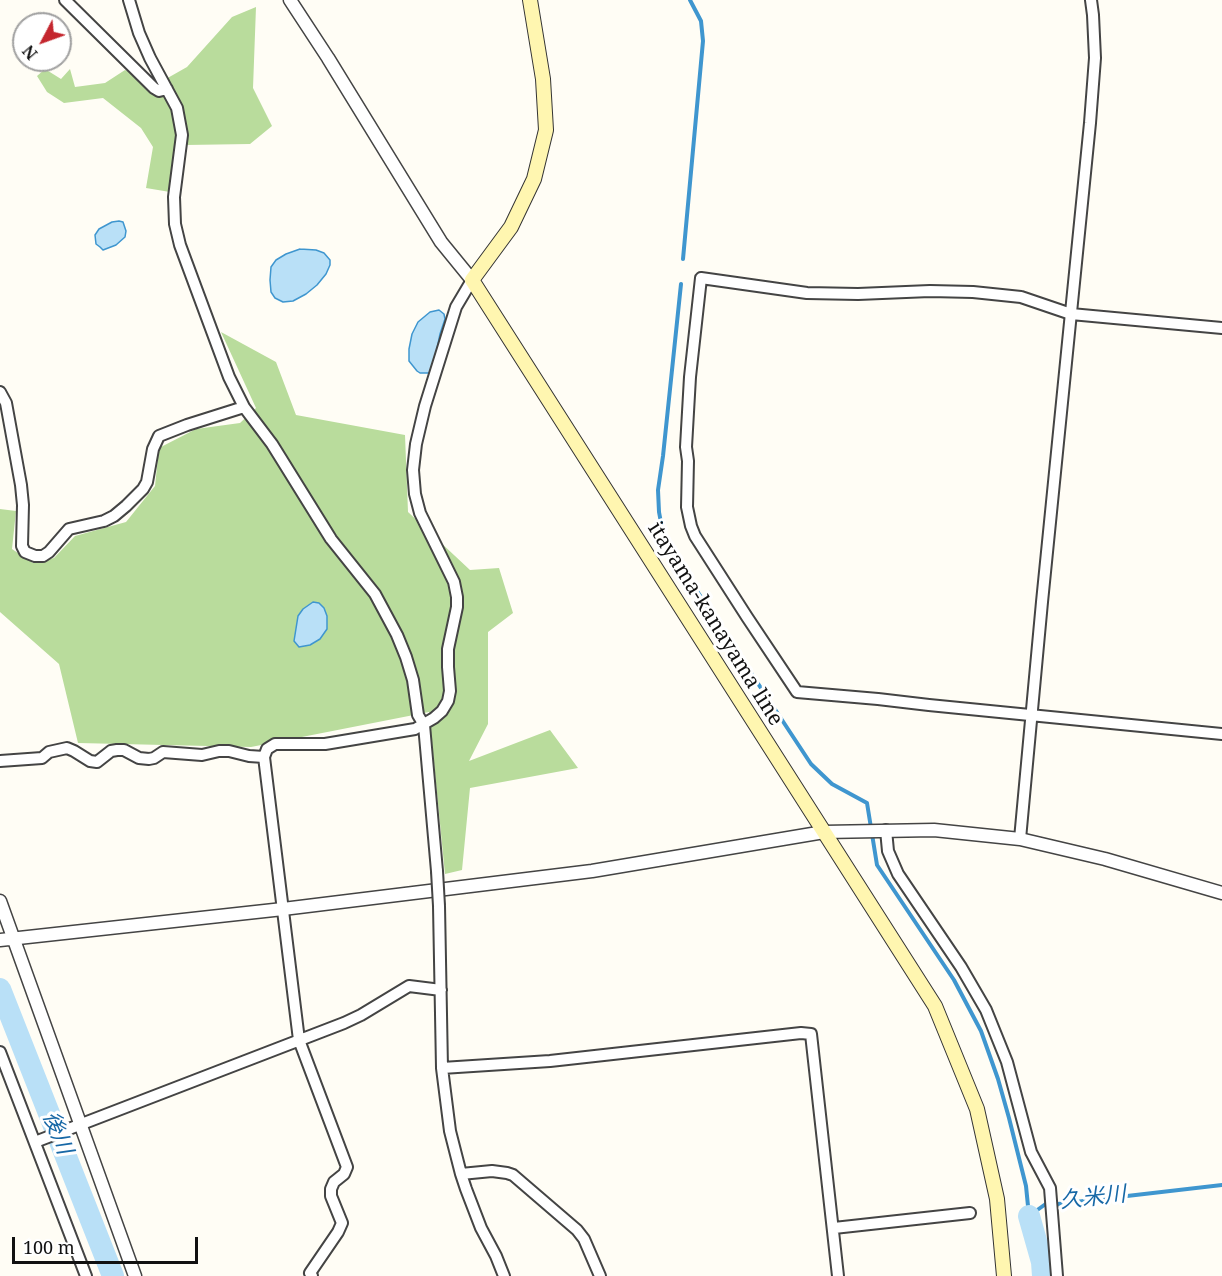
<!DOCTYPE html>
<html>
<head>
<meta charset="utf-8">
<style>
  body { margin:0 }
  #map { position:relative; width:1222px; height:1276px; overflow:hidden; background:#fffdf5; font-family:"Noto Serif",serif }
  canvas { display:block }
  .north { position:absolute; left:12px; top:12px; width:60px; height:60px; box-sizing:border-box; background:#fff; border:2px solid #a0a0a0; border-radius:50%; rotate:229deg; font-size:16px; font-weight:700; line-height:24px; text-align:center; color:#111 }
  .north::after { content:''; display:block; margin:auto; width:21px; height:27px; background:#c4262e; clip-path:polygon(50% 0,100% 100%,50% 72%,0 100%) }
  .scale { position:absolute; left:12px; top:1237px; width:186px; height:27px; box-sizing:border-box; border:3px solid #111; border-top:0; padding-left:8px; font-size:18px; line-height:21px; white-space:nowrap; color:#111; -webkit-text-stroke:4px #fff; paint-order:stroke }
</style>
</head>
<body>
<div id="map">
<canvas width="1222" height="1276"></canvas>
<div class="north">N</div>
<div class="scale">100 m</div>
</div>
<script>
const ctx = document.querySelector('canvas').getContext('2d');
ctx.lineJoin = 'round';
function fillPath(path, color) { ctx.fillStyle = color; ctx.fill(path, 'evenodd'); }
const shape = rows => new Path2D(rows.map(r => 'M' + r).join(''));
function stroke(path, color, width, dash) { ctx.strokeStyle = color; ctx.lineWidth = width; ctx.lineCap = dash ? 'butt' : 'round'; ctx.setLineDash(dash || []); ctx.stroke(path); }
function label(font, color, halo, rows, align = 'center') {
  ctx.font = font + ' "Noto Serif","Noto Sans JP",serif'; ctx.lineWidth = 6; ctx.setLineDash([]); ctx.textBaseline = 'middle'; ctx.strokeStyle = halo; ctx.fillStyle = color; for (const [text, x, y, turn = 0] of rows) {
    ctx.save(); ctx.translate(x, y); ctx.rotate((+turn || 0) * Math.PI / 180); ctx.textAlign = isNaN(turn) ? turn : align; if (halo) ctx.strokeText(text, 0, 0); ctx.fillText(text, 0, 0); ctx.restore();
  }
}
fillPath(shape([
  [256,7,253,88,272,126,250,144,186,145,172,162,170,192,146,188,153,147,141,128,103,98,64,103,47,92,37,76,45,69,61,79,70,69,75,87,105,83,125,70,157,84,187,67,232,17],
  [221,332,276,362,296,415,405,435,408,512,470,570,499,568,513,613,488,632,488,724,469,761,550,730,578,768,470,788,462,870,445,874,429,712,251,747,78,743,59,664,0,612,0,509,16,511,12,549,33,563,54,558,75,536,126,522,155,486,159,448,196,429,240,423,256,408]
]), '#b9dc9c');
const water = shape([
  [119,221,123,222,126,231,125,237,116,245,103,250,100,247,96,244,95,235,99,229,112,222,119,221],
  [300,249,316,250,324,253,330,260,330,265,326,274,317,285,306,294,293,301,283,302,275,298,271,292,270,280,271,267,276,260,286,254,300,249],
  [439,310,444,314,445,319,440,334,436,354,430,373,420,373,417,371,409,361,409,349,412,334,418,322,430,312,439,310],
  [313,602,319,603,324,608,327,616,327,629,320,639,310,645,299,647,294,641,298,616,303,609,313,602]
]);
fillPath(water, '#b9e0f7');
stroke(water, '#3f96cf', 1.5);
stroke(shape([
  [683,259,703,41,701,21,690,0],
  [681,284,663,456,658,490,659,512,663,533,674,556,811,764,832,784,867,803,877,865,954,980,981,1031,998,1079,1009,1118,1026,1186,1029,1216,1047,1203,1058,1204,1222,1185]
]), '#3f96cf', 4);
stroke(shape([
  [0,989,113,1276],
  [1029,1216,1042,1262,1043,1276]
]), '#b9e0f7', 22);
const minor = shape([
  [65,0,154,88,159,91,167,89],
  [129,0,139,33,150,58,177,108,182,135,174,197,175,224,180,245,229,377,244,407,272,444,331,539,375,594,397,635,406,657,413,680,418,715,424,725,437,871],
  [1222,328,1071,314,1021,297,973,292,930,291,858,294,807,293,701,278,690,377,686,447,688,461,687,507,691,526,695,536,747,617,797,692,878,699,929,705,1222,734],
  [0,392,6,403,21,485,23,505,22,546,25,552,35,556,43,556,49,552,69,529,104,521,114,516,126,506,143,489,147,482,153,449,159,436,187,425,244,407],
  [0,761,42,758,49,752,67,748,74,751,90,761,97,762,111,751,117,750,124,750,139,758,149,759,154,758,163,752,202,755,219,751,229,751,249,756,264,757],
  [886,830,888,851,898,874,961,967,986,1010,1007,1062,1031,1152,1050,1188,1057,1276],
  [1020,839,1042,602,1090,123,1095,58,1093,15,1091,0],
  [439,906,442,1068,450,1131,461,1174,466,1189,481,1228,496,1256,504,1276],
  [0,1052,86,1276],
  [442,1068,550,1061,801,1033,811,1034,838,1276],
  [35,1142,344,1023,361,1015,409,986,441,990],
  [461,1174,492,1171,507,1173,513,1175,577,1230,584,1239,600,1276],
  [834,1228,970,1213],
  [312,1276,310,1273,338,1232,342,1223,331,1196,331,1189,334,1182,344,1174,347,1167,299,1040,264,757,267,749,275,744,325,744,415,729,434,718,442,711,448,701,450,691,448,667,448,649,457,607,457,597,454,582,420,513,415,494,413,470,416,444,425,406,456,307,472,280]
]);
const tertiary = shape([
  [290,0,328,58,441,242,472,280],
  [0,901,135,1276],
  [0,940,283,909,592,871,824,832,934,830,1020,839,1105,859,1222,893]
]);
const secondary = shape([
  [530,0,543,79,546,130,534,179,511,227,472,280,935,1006,977,1109,997,1199,1004,1276]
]);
stroke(minor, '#444', 14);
stroke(tertiary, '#444', 15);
stroke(secondary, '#333', 16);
stroke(minor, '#fff', 10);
stroke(tertiary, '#fff', 12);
stroke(secondary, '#fff6b0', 14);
const minorBridge = shape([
  [437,871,439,906]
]);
stroke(minorBridge, '#444', 14, []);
stroke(minorBridge, '#fff', 10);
label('21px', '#111', '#fff', [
  ["itayama-kanayama line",715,624,58]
]);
label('italic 22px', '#1768a6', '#fff', [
  ["後川",57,1133,68],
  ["久米川",1093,1198,-6]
]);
</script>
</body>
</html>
